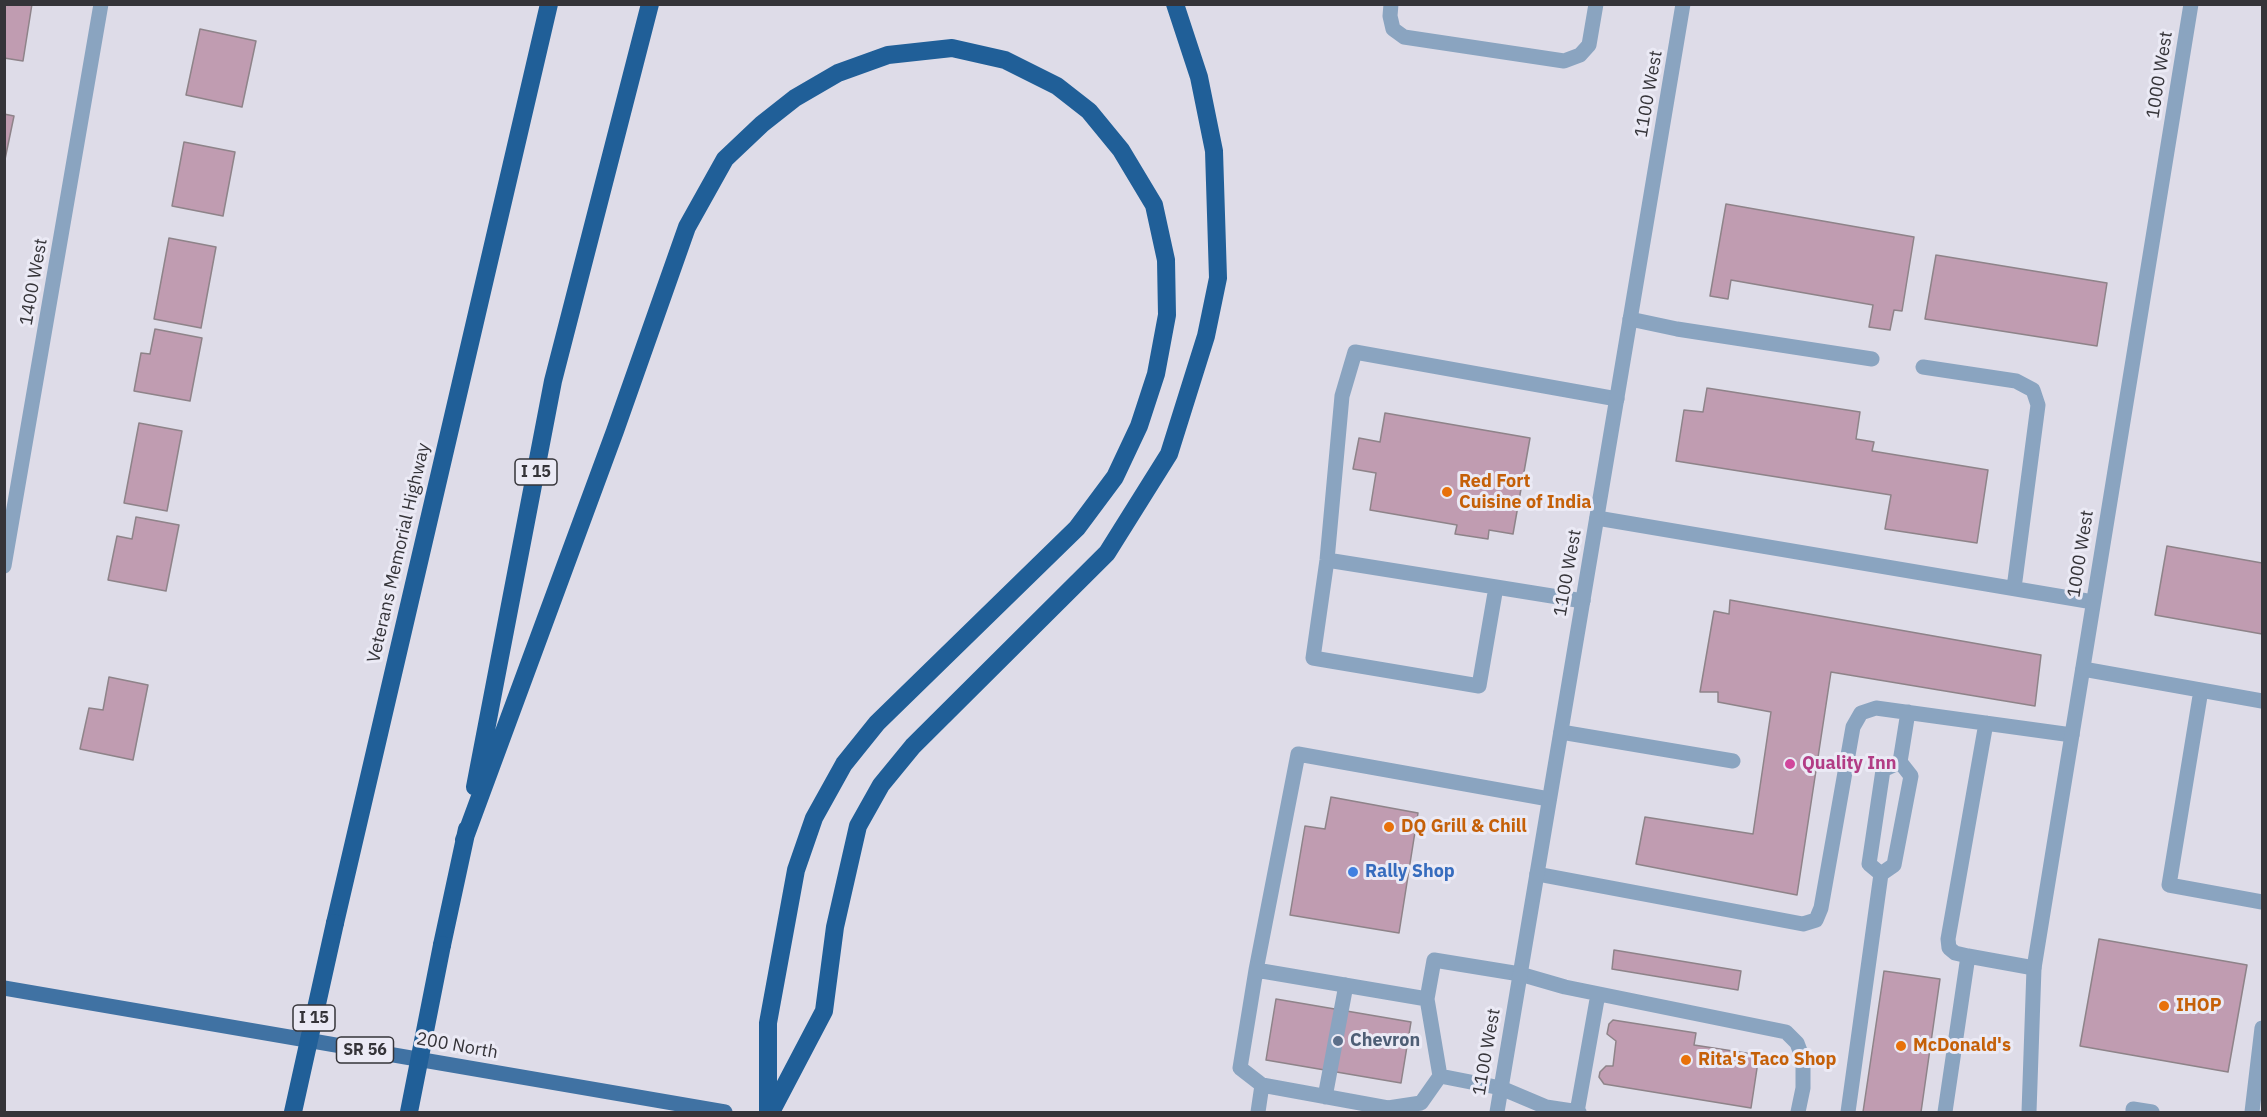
<!DOCTYPE html>
<html>
<head>
<meta charset="utf-8">
<style>
  body { margin:0 }
  #map { position:relative; width:2267px; height:1117px; overflow:hidden; background:#dedce8; font-family:"IBM Plex Sans",sans-serif }
  canvas { display:block }
  .frame { position:absolute; inset:0; border:6px solid #353439; pointer-events:none }
</style>
</head>
<body>
<div id="map">
<canvas width="2267" height="1117"></canvas>
<div class="frame"></div>
</div>
<script>
const ctx = document.querySelector('canvas').getContext('2d');
ctx.lineJoin = 'round';
function fillPath(path, color) { ctx.fillStyle = color; ctx.fill(path, 'evenodd'); }
const shape = rows => new Path2D(rows.map(r => 'M' + r).join(''));
function stroke(path, color, width, dash) { ctx.strokeStyle = color; ctx.lineWidth = width; ctx.lineCap = dash ? 'butt' : 'round'; ctx.setLineDash(dash || []); ctx.stroke(path); }
function label(font, color, halo, rows, align = 'center') {
  ctx.font = font + ' "IBM Plex Sans",sans-serif'; ctx.lineWidth = 6; ctx.setLineDash([]); ctx.textBaseline = 'middle'; ctx.strokeStyle = halo; ctx.fillStyle = color; for (const [text, x, y, turn = 0] of rows) {
    ctx.save(); ctx.translate(x, y); ctx.rotate((+turn || 0) * Math.PI / 180); ctx.textAlign = isNaN(turn) ? turn : align; if (halo) ctx.strokeText(text, 0, 0); ctx.fillText(text, 0, 0); ctx.restore();
  }
}
const building = shape([
  [4,4,32,4,23,61,4,58,4,4],
  [200,29,256,41,242,107,186,95,200,29],
  [4,114,14,116,4,164,4,114],
  [184,142,235,152,223,216,172,206,184,142],
  [1726,204,1914,237,1902,311,1894,310,1890,330,1869,327,1873,305,1731,280,1728,299,1710,296,1726,204],
  [169,238,216,247,201,328,154,319,169,238],
  [1936,255,2107,283,2097,346,1925,319,1936,255],
  [155,329,202,338,190,401,134,391,141,353,150,354,155,329],
  [1707,388,1860,412,1856,439,1874,442,1872,451,1988,470,1977,543,1885,529,1891,495,1676,461,1684,410,1703,412,1707,388],
  [1385,413,1530,438,1513,534,1489,530,1488,539,1455,534,1457,525,1370,510,1376,473,1353,469,1359,438,1380,442,1385,413],
  [139,423,182,431,167,511,124,503,139,423],
  [136,517,179,525,166,591,108,580,117,536,132,539,136,517],
  [2167,546,2262,563,2262,634,2155,615,2167,546],
  [1730,600,2041,655,2035,706,1831,672,1797,895,1636,864,1645,817,1753,834,1771,712,1718,702,1718,692,1700,692,1714,611,1729,614,1730,600],
  [109,677,148,685,133,760,80,749,89,708,103,710,109,677],
  [1331,797,1418,813,1399,933,1290,915,1305,826,1325,829,1331,797],
  [2099,939,2247,965,2228,1072,2080,1046,2099,939],
  [1614,950,1741,971,1738,990,1612,969,1614,950],
  [1884,971,1940,979,1921,1112,1863,1112,1884,971],
  [1276,999,1411,1022,1401,1083,1266,1060,1276,999],
  [1613,1020,1696,1033,1694,1045,1759,1055,1751,1108,1604,1084,1599,1077,1600,1072,1606,1066,1613,1066,1616,1041,1607,1034,1609,1024,1613,1020]
]);
fillPath(building, '#c09cb1');
stroke(building, '#8e8389', 1.5);
stroke(shape([
  [1391,4,1390,16,1393,29,1404,37,1564,61,1580,55,1589,45,1596,4],
  [1630,319,1677,329,1872,359],
  [1923,367,2016,381,2033,390,2038,405,2014,588],
  [1597,518,2093,602],
  [1327,560,1496,587,1479,686,1313,658,1327,560,1342,396,1355,352,1617,399],
  [1496,587,1583,601],
  [2083,669,2262,701],
  [2201,690,2169,885,2262,902],
  [1986,723,1948,939,1949,948,1955,953,1968,956,2034,968],
  [1561,732,1733,761],
  [1537,874,1803,924,1816,920,1821,908,1853,727,1861,713,1876,708,2072,735],
  [1881,874,1869,864,1883,770,1900,762],
  [1256,970,1298,754,1549,799],
  [1427,999,1440,1076],
  [1262,1085,1388,1108,1421,1103,1440,1076,1501,1088,1546,1107,1579,1112],
  [1325,1097,1346,985],
  [1258,1112,1262,1085,1240,1068,1256,970,1427,999,1434,960,1520,974,1565,987,1786,1032,1797,1043,1803,1059,1803,1088,1798,1112],
  [1577,1112,1598,994],
  [1848,1112,1881,874,1894,865,1911,776,1900,762,1908,712],
  [1945,1112,1968,956],
  [2133,1112,2133,1109,2152,1112],
  [2252,1112,2262,1028]
]), '#8aa4c0', 15);
stroke(shape([
  [4,566,101,4],
  [1497,1112,1683,4],
  [2029,1112,2034,968,2191,4]
]), '#8aa4c0', 15);
stroke(shape([
  [4,988,725,1112]
]), '#4072a3', 15);
stroke(shape([
  [475,787,553,381,650,4],
  [464,840,615,431,687,227,725,159,762,124,795,98,838,73,888,55,952,48,1005,60,1057,86,1089,111,1121,150,1154,205,1166,260,1167,315,1156,374,1139,426,1115,477,1077,528,877,723,844,764,814,818,796,870,768,1023,768,1112],
  [335,923,549,4],
  [442,945,467,829],
  [771,1112,824,1011,835,927,858,826,881,785,913,746,1107,553,1169,454,1206,336,1218,278,1214,151,1199,77,1175,4]
]), '#205f98', 18);
stroke(shape([
  [293,1112,335,923],
  [409,1112,442,945]
]), '#205f98', 18);
for (const [x, y, r, color] of [
  [1447,492,6,"#e8710a"],
  [1790,764,6,"#d1479c"],
  [1389,827,6,"#e8710a"],
  [1353,872,6,"#3f7fe0"],
  [2164,1006,6,"#e8710a"],
  [1338,1041,6,"#5c6f8a"],
  [1901,1046,6,"#e8710a"],
  [1686,1060,6,"#e8710a"]
]) { const dot = new Path2D(); dot.arc(x, y, r, 0, 2 * Math.PI); ctx.fillStyle = color; ctx.fill(dot); stroke(dot, '#ebeaf5', 2); }
for (const [x, y, w] of [
  [536,472,42],
  [314,1018,42],
  [365,1050,57]
]) { const box = new Path2D(); box.roundRect(x - w / 2, y - 13, w, 26, 4.5); ctx.fillStyle = '#ebeaf5'; ctx.fill(box); stroke(box, '#353439', 1.5); }
label('bold 16px', '#353439', null, [
  ["I 15",536,472],
  ["I 15",314,1018],
  ["SR 56",365,1050]
]);
label('18px', '#353439', '#ebeaf5', [
  ["1000 West",2160,75,-81],
  ["1100 West",1649,94,-80],
  ["1400 West",34,282,-80],
  ["Veterans Memorial Highway",399,553,-77],
  ["1000 West",2081,554,-81],
  ["1100 West",1568,573,-80],
  ["200 North",457,1046,10],
  ["1100 West",1487,1052,-80]
]);
label('bold 18px', '#c56008', '#ebeaf5', [
  ["Red Fort",1459,482],
  ["Cuisine of India",1459,503],
  ["DQ Grill & Chill",1401,827],
  ["IHOP",2176,1006],
  ["McDonald's",1913,1046],
  ["Rita's Taco Shop",1698,1060]
], 'left');
label('bold 18px', '#b23c85', '#ebeaf5', [
  ["Quality Inn",1802,764]
], 'left');
label('bold 18px', '#366cbe', '#ebeaf5', [
  ["Rally Shop",1365,872]
], 'left');
label('bold 18px', '#4e5e75', '#ebeaf5', [
  ["Chevron",1350,1041]
], 'left');
</script>
</body>
</html>
